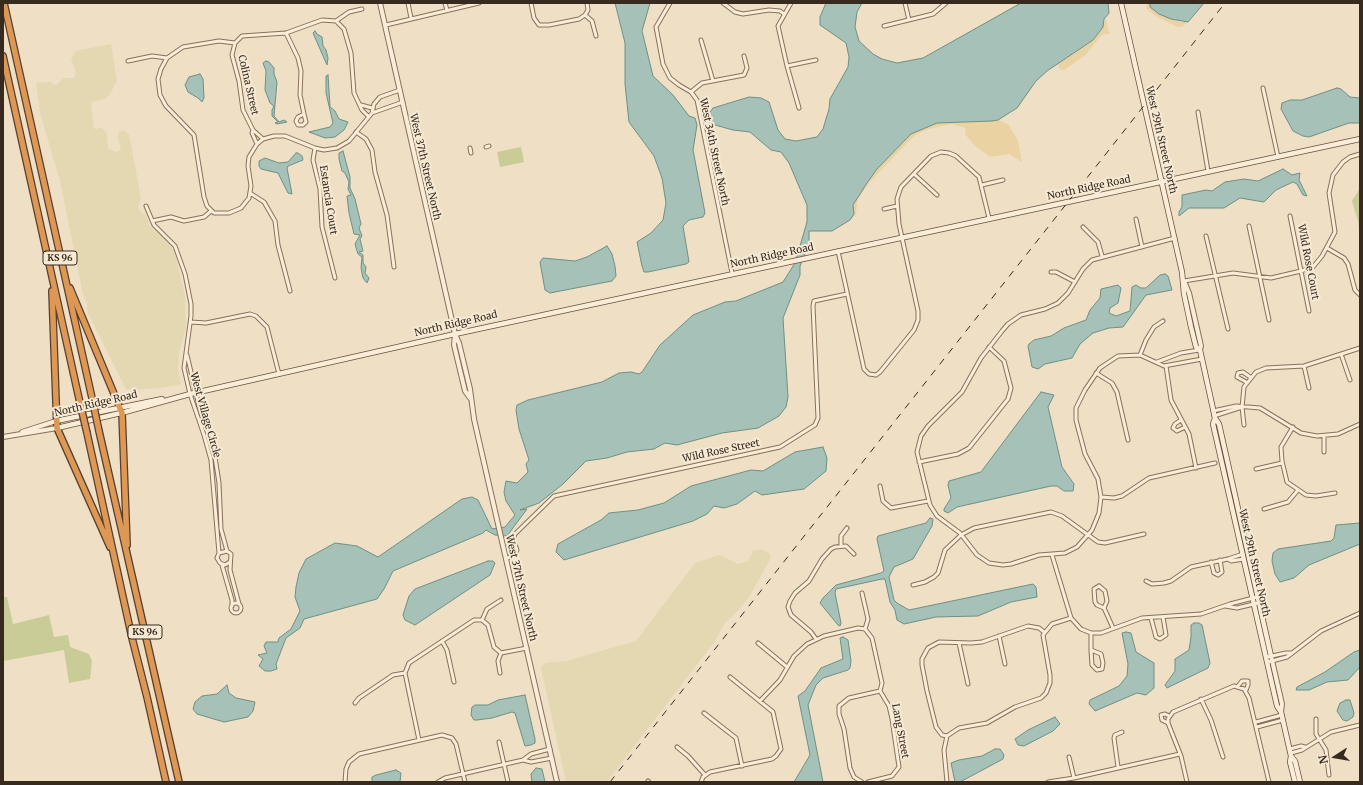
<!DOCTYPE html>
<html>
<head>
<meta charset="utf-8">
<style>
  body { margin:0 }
  #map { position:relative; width:1363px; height:785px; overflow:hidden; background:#eedfc5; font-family:Merriweather,serif }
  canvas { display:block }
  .frame { position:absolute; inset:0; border:4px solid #392a1f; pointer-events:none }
  .north { position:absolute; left:1315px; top:737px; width:40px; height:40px; -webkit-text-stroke:3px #f6ead4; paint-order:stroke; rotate:258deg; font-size:11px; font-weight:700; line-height:16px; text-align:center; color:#392a1f }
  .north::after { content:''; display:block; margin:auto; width:14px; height:18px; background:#392a1f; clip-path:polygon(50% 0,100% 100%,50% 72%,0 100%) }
</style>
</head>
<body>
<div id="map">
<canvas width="1363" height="785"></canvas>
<div class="frame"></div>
<div class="north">N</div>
</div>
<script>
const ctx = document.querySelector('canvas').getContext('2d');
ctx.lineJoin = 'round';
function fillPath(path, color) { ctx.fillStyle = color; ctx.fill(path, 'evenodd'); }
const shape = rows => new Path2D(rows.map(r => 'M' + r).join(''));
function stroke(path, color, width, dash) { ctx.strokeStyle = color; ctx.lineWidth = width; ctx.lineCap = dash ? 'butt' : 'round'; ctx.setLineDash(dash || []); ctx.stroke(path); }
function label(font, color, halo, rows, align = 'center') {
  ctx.font = font + ' Merriweather,serif'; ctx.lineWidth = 4; ctx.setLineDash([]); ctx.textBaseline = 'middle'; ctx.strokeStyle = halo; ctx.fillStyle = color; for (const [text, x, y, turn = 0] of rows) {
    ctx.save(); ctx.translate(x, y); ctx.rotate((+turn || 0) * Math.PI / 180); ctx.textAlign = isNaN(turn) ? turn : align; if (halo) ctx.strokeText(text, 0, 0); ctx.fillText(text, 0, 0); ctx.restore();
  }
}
fillPath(shape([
  [111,44,117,81,110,94,105,99,92,102,91,104,94,129,101,128,104,130,107,135,108,148,116,152,119,151,121,149,118,139,119,132,122,130,129,134,141,199,138,207,141,212,146,215,149,225,167,241,175,253,185,296,186,327,179,352,178,369,181,384,160,388,133,390,126,389,87,311,87,303,83,294,60,181,40,113,36,83,50,82,55,85,58,84,63,78,74,78,76,72,71,59,76,51],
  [761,549,769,553,771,558,749,597,733,616,725,622,715,641,607,782,566,782,541,668,545,663,566,661,636,641,695,563,720,555,738,564,748,561,753,551]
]), '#e4d8b2');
fillPath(shape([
  [521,147,524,162,500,167,497,152],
  [1360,188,1360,237,1358,221,1352,201],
  [3,597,7,597,13,624,49,615,54,637,68,635,70,647,89,654,92,661,90,679,69,683,64,650,3,661]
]), '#cacc98');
fillPath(shape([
  [1146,3,1150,3,1150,7,1181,22,1188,22,1183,26,1178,27,1159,18,1147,9],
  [1106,18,1108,30,1111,33,1102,35,1084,56,1064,70,1060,69,1058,64,1093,40,1103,27],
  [998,120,1008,124,1018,141,1022,162,1009,154,990,157,975,146,965,134,966,128,952,124,929,129,917,134,909,141,869,183,858,199,856,212,855,217,853,216,853,206,867,183,877,169,911,134,937,123]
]), '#ead2a2');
const water = shape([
  [615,3,650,3,642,31,653,76,673,95,689,116,695,118,697,125,693,150,705,213,703,217,689,220,683,226,689,262,686,264,648,272,644,272,642,266,637,242,651,233,663,220,666,203,662,178,654,156,629,122,625,84,625,43,615,3],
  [826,3,862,3,857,12,855,27,859,41,873,54,882,59,897,63,923,58,1021,3,1108,3,1109,13,1104,19,1103,27,1093,40,1047,71,1036,81,1017,108,998,120,992,121,937,123,911,134,877,169,867,183,853,205,854,214,850,220,832,231,809,231,809,244,800,266,800,275,783,318,788,397,786,407,779,416,758,428,722,433,677,445,665,443,654,449,627,452,607,458,586,461,563,484,539,503,520,510,527,509,507,536,495,535,486,530,483,533,393,571,384,589,377,599,304,619,300,628,286,638,276,664,277,669,271,671,265,671,259,666,263,659,258,655,267,653,264,646,266,642,278,642,279,638,291,629,300,611,295,597,296,587,299,573,306,559,335,543,357,546,378,557,462,499,472,497,478,500,492,529,505,527,515,515,506,501,504,492,506,481,517,483,528,472,526,464,529,460,519,429,516,410,517,405,528,400,602,382,619,373,631,372,639,374,642,372,660,345,693,315,725,302,736,301,783,282,795,263,807,222,807,205,789,163,781,152,771,150,750,132,733,130,715,125,707,121,706,118,713,108,749,97,761,98,769,102,778,130,785,139,796,141,817,137,823,129,829,109,830,99,848,67,849,57,846,43,820,25,820,17,826,3],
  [1150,3,1204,3,1188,22,1171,19,1159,14,1150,7,1150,3],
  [315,31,317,34,322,37,323,46,326,50,328,58,327,65,313,33,315,31],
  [266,61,269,62,274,68,274,74,277,82,274,116,279,122,284,120,287,122,277,124,275,123,278,122,272,116,272,110,274,106,270,103,265,90,266,71,263,63,266,61],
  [200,74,203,79,204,98,202,102,198,98,188,92,185,85,189,77,200,74],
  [328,75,330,107,335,111,339,119,348,122,344,130,335,137,325,138,309,132,330,127,333,123,326,93,326,76,328,75],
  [1337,88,1341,89,1350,97,1360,98,1360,123,1349,123,1309,137,1303,136,1293,131,1281,109,1282,103,1290,100,1302,100,1337,88],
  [343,151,350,177,350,188,355,199,361,224,359,228,362,236,360,239,363,251,359,252,363,255,363,263,366,267,365,273,369,278,367,283,363,278,361,268,362,257,358,254,355,244,360,235,354,234,349,213,347,196,351,195,348,189,349,182,345,173,342,171,339,159,339,153,343,151],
  [296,153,298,153,302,156,303,160,288,166,287,168,292,194,288,193,278,173,261,169,259,166,259,161,265,158,279,163,288,162,296,153],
  [1283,169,1292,175,1300,173,1299,180,1307,196,1303,195,1297,184,1293,182,1276,190,1264,202,1240,198,1224,208,1189,208,1179,216,1179,212,1182,207,1182,195,1206,190,1212,191,1225,182,1244,179,1258,181,1283,169],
  [607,246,612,254,615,266,616,276,612,281,555,292,550,293,545,290,540,262,543,258,575,261,587,257,607,246],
  [1165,274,1168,276,1172,290,1146,295,1123,327,1109,328,1093,333,1080,344,1072,358,1045,364,1038,369,1032,367,1028,346,1029,344,1034,340,1051,336,1064,328,1086,320,1090,310,1100,298,1101,289,1118,285,1121,288,1118,303,1110,308,1109,313,1116,316,1130,311,1132,287,1136,285,1141,288,1146,288,1160,275,1165,274],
  [1041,392,1054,395,1048,407,1062,467,1074,484,1073,491,1064,491,1057,486,1051,486,957,507,948,513,944,511,944,509,951,498,948,485,949,481,981,472,1041,392],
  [823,447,827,458,826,471,804,489,762,495,755,491,737,504,724,508,714,506,707,514,693,521,564,560,556,552,558,544,601,520,609,513,638,510,664,503,691,486,751,470,763,471,795,452,823,447],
  [930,518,933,519,932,526,913,559,894,567,889,577,894,600,897,603,909,610,1033,584,1036,587,1037,597,1011,602,978,616,936,617,904,624,897,620,895,610,890,602,885,579,882,579,836,589,835,593,841,623,840,626,838,625,820,603,823,598,836,585,881,573,884,571,877,539,878,536,926,523,930,518],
  [1360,523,1360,544,1309,565,1294,578,1280,582,1275,574,1272,561,1273,553,1278,549,1331,541,1334,538,1336,525,1360,523],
  [488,561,493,561,495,563,490,575,415,625,405,620,403,615,409,596,415,589,488,561],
  [1194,623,1199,623,1202,625,1210,663,1208,668,1167,688,1165,685,1175,671,1175,659,1189,650,1191,637,1191,625,1194,623],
  [1126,632,1131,633,1136,652,1154,663,1154,688,1146,695,1137,693,1095,711,1089,704,1090,700,1119,686,1127,676,1128,664,1122,633,1126,632],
  [843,637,848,640,851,661,850,668,848,670,823,678,816,685,808,705,823,782,794,782,810,755,798,696,805,691,821,668,843,659,840,638,843,637],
  [1360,650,1360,667,1348,680,1327,682,1309,690,1296,690,1297,687,1325,672,1354,652,1360,650],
  [227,685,229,693,236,698,255,702,253,711,248,717,224,722,197,714,193,709,195,702,202,696,217,694,227,685],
  [525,695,535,739,535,743,531,745,525,746,515,713,512,712,492,718,477,720,474,720,471,715,472,707,475,705,488,705,498,700,525,695],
  [1346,700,1350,700,1354,713,1353,717,1347,721,1343,720,1337,711,1340,703,1346,700],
  [1055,717,1060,724,1053,731,1024,746,1018,745,1015,739,1028,730,1055,717],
  [995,749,1000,749,1004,755,1003,759,960,782,955,782,951,763,959,760,982,756,995,749],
  [536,768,542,769,545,782,532,782,531,774,536,768],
  [396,770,401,773,400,782,372,782,372,777,376,775,396,770]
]);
fillPath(water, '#a6c1b8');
stroke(water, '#6d9085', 1);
const minor = shape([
  [408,3,411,18],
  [445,3,447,10],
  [531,3,534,18,539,25,549,25,579,19,585,15,592,21,596,36],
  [670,3,656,27,663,64,670,78,679,85,691,92,697,100,732,273],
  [723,3,735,12,743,14,769,10,780,11,784,14],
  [791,3,778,26,787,66,816,60],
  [905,3,909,20],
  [585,15,588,10,587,3],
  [336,21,349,12,362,9],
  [386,25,479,3],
  [884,26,933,14,946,3],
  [286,33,298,58,301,71,300,95,304,114,298,117,296,121,298,125,303,125,306,122,304,114],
  [701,40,713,81],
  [235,43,219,41,183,47,167,58,161,69,158,79,160,95,166,106,194,135,204,197,207,206,214,213,229,213,241,208,249,198,251,186,248,166,249,157,257,144,263,139,274,136,285,136,315,148,324,150,337,148,349,141,372,113,403,102],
  [128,61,152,56,167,58],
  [787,66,799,108],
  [1263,88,1278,157],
  [691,92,702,83,744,75,747,68,744,56],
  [361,105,372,108],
  [1198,112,1208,171],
  [372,113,374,104,380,97,400,90],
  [253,130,243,110,239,81,232,55,235,43,242,36,286,33,322,20,336,21,344,29,351,53,354,93,362,110,368,116],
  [356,132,366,139,372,150,375,172,387,215,394,267],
  [257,144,252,133,253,130,263,139],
  [486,147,489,146],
  [315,148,313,160,320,189,322,227,335,278],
  [470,148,471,153],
  [914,174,937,195],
  [982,185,1003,180],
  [250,193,264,202,275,221,278,245,290,291],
  [146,206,154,225,175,246,185,274,191,304,191,316,184,368,190,394,204,435,211,460,219,553],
  [884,209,897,206],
  [1290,216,1309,311],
  [1136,219,1142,247],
  [152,221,171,217,184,221,204,217,211,211],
  [1249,226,1269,320],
  [1083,227,1098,242,1102,256],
  [1206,236,1228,329],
  [1175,238,1092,260,1083,269,1068,293,1058,303,1045,309,1021,315,1008,324,1002,331,981,358,962,392,928,426,921,436,917,452,930,505,937,516,960,533,977,555,989,563,1003,565,1011,564,1039,555,1065,553,1077,547,1092,530,1099,513,1101,497,1098,479,1085,454,1076,420,1076,408,1085,390,1100,368,1118,356,1140,355,1164,366,1202,359],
  [1327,248,1344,258,1348,264,1355,290,1360,295],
  [838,251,864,369,869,374,876,375,880,372,914,330,918,320,918,311,899,224,897,199,901,187,931,156,941,152,949,153,956,156,979,177,989,218],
  [1051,272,1056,272,1075,282],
  [1184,281,1233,273,1271,278,1301,271,1313,267,1322,256,1335,232,1329,193,1333,175,1343,162,1350,157,1360,154],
  [191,322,206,323,250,314,256,316,267,327,279,374],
  [1341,354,1350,380],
  [187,355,199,406,215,457,219,483,221,529,227,551],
  [1140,355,1146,340,1154,327,1163,321],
  [1157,362,1181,353,1199,350],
  [1166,366,1171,400,1189,434,1196,468],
  [1304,366,1309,388],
  [1096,373,1112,383,1117,392,1128,440],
  [1246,382,1237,377,1238,373,1243,372,1250,377],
  [1213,411,1236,406,1260,408,1301,433,1317,436,1338,434,1360,424],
  [1214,416,1242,407],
  [1181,420,1175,424,1173,428,1177,431,1185,427],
  [1244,425,1242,407,1244,387,1256,372,1266,368,1304,366,1360,348],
  [1293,427,1281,447,1282,461,1287,482,1306,495,1316,496,1335,493],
  [1324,436,1324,452],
  [919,462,958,454,969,448,1008,399,1011,388,1004,361,989,347],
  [1256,469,1282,463],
  [880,486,883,501,891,508,928,501],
  [1101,497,1114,498,1122,496,1149,478,1215,463],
  [1264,509,1288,502,1298,490],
  [841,546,841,536,847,528],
  [1052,555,1071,618,1081,629,1091,633,1101,633,1142,618,1201,614,1230,604,1257,597],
  [506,559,515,554,517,550,513,539,515,534,554,496,780,447,815,425,818,418,813,306,814,301,847,294],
  [1228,559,1231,561,1244,559],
  [230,562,225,565,220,563,217,558,219,553,227,551,231,554,230,570,239,604],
  [1211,562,1214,573,1218,575,1222,572,1220,560],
  [222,565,232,600,232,606],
  [1146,581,1152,584,1164,583,1171,581,1191,567,1228,559,1243,554],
  [913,585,925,582,934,577,938,573,945,550,961,535,974,528,1051,512,1062,516,1098,542,1105,543,1144,534],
  [1099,586,1105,591,1107,601,1104,608,1097,605,1095,602,1094,589,1099,586],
  [862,593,868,619,865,629],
  '231 608a5 5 0 1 1 10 0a5 5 0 1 1-10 0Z',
  [1225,606,1237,608,1258,603],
  [1104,608,1113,628],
  [1151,618,1156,637,1160,639,1166,635,1163,617],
  [482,620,487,609,501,600],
  [865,629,872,638,882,683,880,691,889,706,892,719,899,767,892,776,868,782],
  [999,636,1005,664],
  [816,639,811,632,791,615,788,607,790,601,795,593,809,581,822,559,831,549,835,547,846,546,854,554],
  [442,641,447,650,454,682],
  [758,643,787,667],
  [959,643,968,684],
  [1091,650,1101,654,1103,663,1102,669,1097,670,1092,665,1091,650],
  [1091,650,1091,633],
  [1267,657,1286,653,1292,653],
  [1268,662,1287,657,1321,631,1360,613],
  [405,673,419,740],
  [500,673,498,661,501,653],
  [1238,686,1242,681,1248,681,1248,685,1246,690],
  [1201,699,1211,720,1223,757],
  [760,701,780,680,794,656,807,644,824,636,858,628,865,629],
  [355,703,359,698,393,675,405,673,409,663,474,620,482,620,488,625,494,647,501,653,527,648],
  [704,713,736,738,742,766],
  [1316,719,1316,734,1326,750,1329,775],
  [1256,722,1282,715],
  [1168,723,1162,720,1161,715,1165,714,1169,716],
  [1257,727,1283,720],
  [947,736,942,735,936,727,927,691,922,665,922,659,928,648,939,642,971,643,982,642,1028,626,1039,628,1044,632],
  [947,736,959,728,987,723,1015,707,1041,698,1046,693,1050,683,1050,675,1043,635,1052,624,1071,618],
  [947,736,944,750,947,782],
  [499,742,508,782],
  [677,747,688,756,705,775],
  [1290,749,1301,746,1305,747],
  [1291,753,1302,750,1331,732,1360,725],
  [1069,757,1074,778],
  [523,760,531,754,550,749],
  [1118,767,1114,738,1115,735,1122,732],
  [648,781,649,782],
  [345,782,346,769,349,762,359,754,442,735,452,738,456,744,465,782],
  [438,782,445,778,523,760,531,762,552,758],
  [701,782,703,777,710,772,772,759,776,756,781,749,773,712,730,677],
  [862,782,854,777,850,768,844,729,839,714,839,706,849,698,880,691],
  [1048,782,1074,778,1180,754],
  [1187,782,1181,756,1168,723,1168,719,1173,712,1234,686,1244,689,1249,698,1269,782]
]);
const tertiary = shape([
  [380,3,455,334,459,343,470,389,474,419,557,782],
  [1184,281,1189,293,1201,346,1200,350],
  [455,334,454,345,465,391,470,398],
  [22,432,56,421],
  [3,437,57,428],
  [1271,656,1282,704,1281,712]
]);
const secondary = shape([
  [1121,3,1182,272,1184,294,1191,327,1196,347,1200,350,1215,418,1219,424,1271,656],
  [1215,418,1213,424,1277,706,1281,712,1291,756,1290,762,1295,782],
  [56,421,162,399],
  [57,428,125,412,190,394,455,334,1360,139],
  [1291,756,1295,761,1300,782]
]);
const motorway = shape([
  [4,3,92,398],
  [3,56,80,403],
  [70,288,122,413,127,545],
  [52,291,57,428,110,547],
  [99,431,179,782],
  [87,433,132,638,147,697,166,782]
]);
stroke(minor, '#89705b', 5);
stroke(tertiary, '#89705b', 6);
stroke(secondary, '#6b513e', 6);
stroke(motorway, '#573f2f', 8);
stroke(minor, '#f9edd8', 3);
stroke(tertiary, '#f9edd8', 4);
stroke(secondary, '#f9edd8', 4.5);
stroke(motorway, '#dd9856', 5.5);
stroke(shape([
  [610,782,1225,3]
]), '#392a1f', 1, [7, 7]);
const motorwayBridge = shape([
  [92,398,99,431],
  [80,403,87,433]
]);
stroke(motorwayBridge, '#573f2f', 8, []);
stroke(motorwayBridge, '#dd9856', 5.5);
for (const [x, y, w] of [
  [60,258,34],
  [145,632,34]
]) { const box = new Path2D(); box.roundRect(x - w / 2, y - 7, w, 14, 3); ctx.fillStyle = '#f6ead4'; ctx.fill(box); stroke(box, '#392a1f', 1); }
label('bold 9px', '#392a1f', null, [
  ["KS 96",60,258],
  ["KS 96",145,632]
]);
label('10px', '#392a1f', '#f6ead4', [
  ["Colina Street",248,85,77],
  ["West 29th Street North",1161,140,77],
  ["West 34th Street North",714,152,78],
  ["West 37th Street North",425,167,77],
  ["North Ridge Road",1089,188,-12],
  ["Estancia Court",328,200,81],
  ["North Ridge Road",772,256,-12],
  ["Wild Rose Court",1308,262,79],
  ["North Ridge Road",456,324,-13],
  ["North Ridge Road",96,404,-13],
  ["West Village Circle",205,415,74],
  ["Wild Rose Street",721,451,-12],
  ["West 29th Street North",1254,563,77],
  ["West 37th Street North",521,588,77],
  ["Lang Street",900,731,79]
]);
</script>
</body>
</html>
